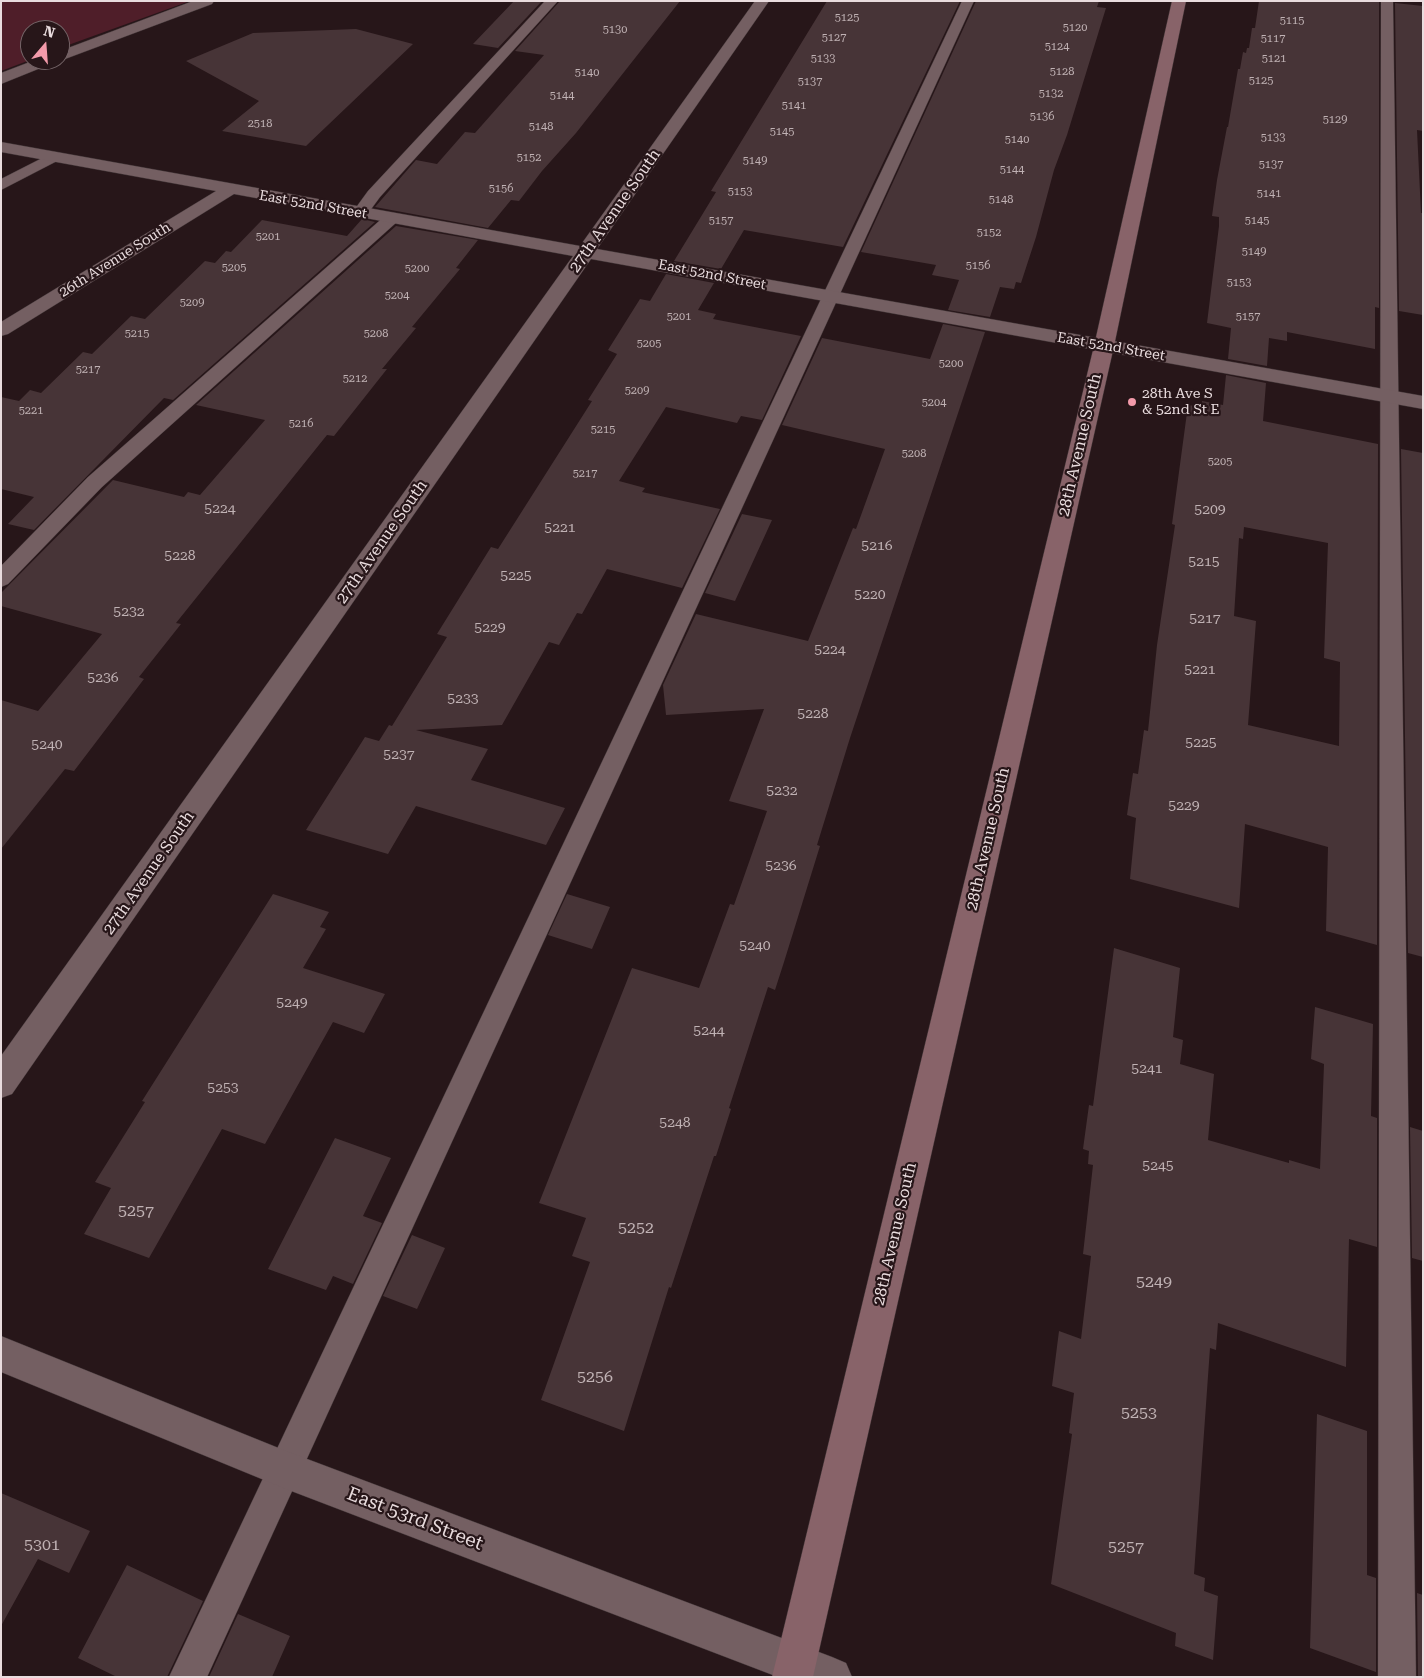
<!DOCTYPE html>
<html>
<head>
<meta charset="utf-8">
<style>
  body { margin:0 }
  #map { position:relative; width:1424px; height:1678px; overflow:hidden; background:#271619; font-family:"Roboto Serif",serif }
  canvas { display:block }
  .frame { position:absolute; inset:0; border:2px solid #e9dcde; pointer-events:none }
  .north { position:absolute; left:20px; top:20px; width:50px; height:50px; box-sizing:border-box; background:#271619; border:1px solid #756568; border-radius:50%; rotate:18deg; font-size:14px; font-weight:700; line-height:20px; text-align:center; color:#e9dcde }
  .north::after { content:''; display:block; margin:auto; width:18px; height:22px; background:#f39aaa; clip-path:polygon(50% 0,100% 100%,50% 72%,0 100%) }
</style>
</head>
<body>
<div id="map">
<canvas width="1424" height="1678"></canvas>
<div class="frame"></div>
<div class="north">N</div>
</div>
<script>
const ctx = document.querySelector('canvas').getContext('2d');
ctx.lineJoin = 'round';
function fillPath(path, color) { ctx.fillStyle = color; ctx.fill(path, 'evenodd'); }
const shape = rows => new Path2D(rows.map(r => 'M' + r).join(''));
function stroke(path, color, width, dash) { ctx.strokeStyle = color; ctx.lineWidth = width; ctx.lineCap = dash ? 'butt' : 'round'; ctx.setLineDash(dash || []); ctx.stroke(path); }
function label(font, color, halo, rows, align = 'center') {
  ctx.font = font + ' "Roboto Serif",serif'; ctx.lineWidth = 4.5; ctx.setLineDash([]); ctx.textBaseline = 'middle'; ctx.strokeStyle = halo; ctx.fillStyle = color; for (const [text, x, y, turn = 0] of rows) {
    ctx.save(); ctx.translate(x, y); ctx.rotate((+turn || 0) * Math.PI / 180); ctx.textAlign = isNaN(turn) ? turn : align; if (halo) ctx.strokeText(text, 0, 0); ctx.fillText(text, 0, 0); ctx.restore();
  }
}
fillPath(shape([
  [1,1,190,1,60,48,60,30,30,30,30,60,1,71]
]), '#4f1e29');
fillPath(shape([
  [514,1,542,1,498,48,473,44],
  [560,1,680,1,576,133,542,171,519,201,511,200,488,228,375,207,416,160,437,164,465,132,475,133,544,55,515,51],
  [827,1,960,1,843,247,744,230,721,269,674,261,716,192,711,191],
  [976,1,1099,1,1097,7,1106,8,1067,135,1054,170,1036,237,1021,283,1016,282,1014,289,1000,287,990,317,948,310,959,280,932,275,936,265,861,252],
  [1259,1,1379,1,1379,308,1375,307,1375,349,1287,332,1287,341,1269,338,1267,366,1228,359,1231,328,1207,323,1219,226,1219,217,1212,216,1217,180,1227,127,1228,127,1238,69,1240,69,1243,52,1246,53,1247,48,1249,48,1252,28,1255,28],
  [1395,3,1423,6,1423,131,1417,130,1421,213,1423,213,1423,315,1399,311],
  [356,29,413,44,306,146,222,131,259,101,186,61,253,33],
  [362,219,375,222,173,400,164,398,34,530,8,524,34,497,1,489,1,397,19,401,30,390,41,393,83,352,92,354,131,316,145,319,205,261,215,263,226,251,231,252,262,220,347,236],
  [396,226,478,240,456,268,460,269,412,327,416,328,382,369,387,369,334,436,327,435,176,623,181,624,139,677,144,679,74,771,65,769,1,849,1,700,38,711,102,634,1,606,1,593,113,480,184,497,188,492,200,495,265,420,196,405],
  [666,274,714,283,698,310,716,314,713,319,801,336,762,420,741,416,737,423,666,407,619,481,645,488,642,492,720,509,682,588,607,569,582,614,577,613,559,645,549,642,502,725,416,730,488,749,471,780,565,808,546,845,416,806,388,854,306,830,365,737,379,741,389,725,392,726,447,637,437,634,491,547,498,549,592,401,588,400,617,354,608,350,640,299,650,301],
  [943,324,985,332,850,738,817,845,820,846,784,962,775,990,768,987,729,1108,731,1109,716,1156,714,1156,671,1288,669,1287,624,1431,541,1400,590,1262,572,1256,586,1218,539,1203,632,968,699,988,730,904,734,905,767,811,729,801,764,709,666,715,663,685,696,614,808,641,853,528,856,529,885,449,782,425,822,338,930,359],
  [1226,375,1266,383,1263,421,1378,444,1377,945,1326,931,1328,847,1245,824,1239,908,1130,879,1136,818,1127,815,1133,773,1138,774,1144,730,1148,731,1157,645,1175,525,1172,524,1188,405,1201,407,1202,401,1223,405],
  [1244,527,1328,543,1324,658,1340,662,1339,746,1248,725,1256,621,1234,616,1239,538,1243,539],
  [1401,449,1423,453,1423,957,1408,953],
  [742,514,772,520,735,601,705,593],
  [273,894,329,912,320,927,326,929,303,968,385,994,364,1033,333,1022,265,1144,222,1129,149,1258,84,1234,111,1188,95,1182,145,1102,142,1101],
  [567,894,610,907,592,949,548,935],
  [1114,948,1180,968,1173,1037,1183,1040,1180,1064,1214,1074,1208,1140,1289,1163,1289,1160,1320,1169,1324,1064,1311,1059,1315,1007,1373,1024,1371,1116,1377,1118,1377,1247,1349,1239,1346,1367,1218,1323,1216,1350,1210,1348,1194,1574,1205,1578,1204,1591,1218,1596,1213,1660,1175,1646,1176,1633,1051,1584,1072,1434,1069,1433,1074,1393,1052,1386,1059,1331,1081,1339,1091,1256,1083,1254,1093,1165,1088,1164,1089,1151,1083,1149,1089,1105,1093,1106],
  [1410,1127,1423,1131,1423,1261,1412,1258],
  [335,1138,391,1158,363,1216,382,1223,353,1284,333,1276,326,1290,268,1269],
  [412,1235,445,1248,417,1309,383,1296],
  [1317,1414,1367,1431,1367,1575,1376,1578,1376,1672,1310,1648],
  [1,1493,90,1531,69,1573,38,1559,1,1626],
  [127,1565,203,1601,167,1677,117,1677,78,1658],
  [1417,1593,1423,1595,1423,1677,1418,1677],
  [238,1614,290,1636,272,1677,209,1677]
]), '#473437');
const lane = shape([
  [545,1,558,1,380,197,366,216,354,216,352,213,368,191,545,1],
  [962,1,974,1,207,1677,169,1677,962,1],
  [1381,1,1393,1,1416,1677,1378,1677,1381,1],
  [54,152,59,154,62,157,59,160,1,190,1,179,54,152],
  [392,213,398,215,400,218,398,221,102,487,8,584,1,587,1,566,88,477,386,215,392,213]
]);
const street = shape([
  [193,1,214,1,212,4,65,59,60,60,58,60,60,60,60,51,193,1],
  [755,1,769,1,597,249,1423,396,1423,409,591,259,12,1094,1,1098,1,1056,573,256,234,194,8,334,1,336,1,322,216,191,1,152,1,142,580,246,755,1],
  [35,60,55,60,53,63,1,84,1,73,35,60],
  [1,1336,286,1451,832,1657,846,1663,852,1677,778,1677,286,1489,1,1372,1,1336]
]);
const secondary = shape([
  [1172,1,1186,1,1114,346,813,1677,772,1677,1094,346,1172,1]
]);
stroke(lane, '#3f3335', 1);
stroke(street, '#3f3335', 1);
stroke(secondary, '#3f3335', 1);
fillPath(lane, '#745f62');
fillPath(street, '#745f62');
fillPath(secondary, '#886369');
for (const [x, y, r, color] of [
  [1132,402,5,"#f39aaa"]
]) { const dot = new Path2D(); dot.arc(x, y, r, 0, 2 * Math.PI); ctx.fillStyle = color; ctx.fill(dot); stroke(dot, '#271619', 2); }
label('11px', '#c0b2b4', null, [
  ["5125",847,18],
  ["5115",1292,21],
  ["5120",1075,28],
  ["5130",615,30],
  ["5127",834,38],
  ["5117",1273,39],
  ["5124",1057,47],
  ["5133",823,59],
  ["5121",1274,59],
  ["5128",1062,72],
  ["5140",587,73],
  ["5125",1261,81],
  ["5137",810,82],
  ["5132",1051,94],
  ["5144",562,96],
  ["5141",794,106],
  ["5136",1042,117],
  ["5129",1335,120],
  ["2518",260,124],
  ["5148",541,127],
  ["5145",782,132],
  ["5133",1273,138],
  ["5140",1017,140],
  ["5152",529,158],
  ["5149",755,161],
  ["5137",1271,165],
  ["5144",1012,170],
  ["5156",501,189],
  ["5153",740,192],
  ["5141",1269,194],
  ["5148",1001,200],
  ["5157",721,221],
  ["5145",1257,221],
  ["5152",989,233],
  ["5201",268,237],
  ["5149",1254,252],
  ["5156",978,266],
  ["5205",234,268],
  ["5200",417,269],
  ["5153",1239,283],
  ["5204",397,296],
  ["5209",192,303],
  ["5201",679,317],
  ["5157",1248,317],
  ["5215",137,334],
  ["5208",376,334],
  ["5205",649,344],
  ["5200",951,364],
  ["5217",88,370],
  ["5212",355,379],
  ["5209",637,391],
  ["5204",934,403],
  ["5221",31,411],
  ["5216",301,424],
  ["5215",603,430],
  ["5208",914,454],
  ["5205",1220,462],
  ["5217",585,474]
]);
label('14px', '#e9dcde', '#271619', [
  ["East 52nd Street",313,205,10],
  ["26th Avenue South",115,260,-32],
  ["East 52nd Street",712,275,11],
  ["East 52nd Street",1111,347,10]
]);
label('14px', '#e9dcde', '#271619', [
  ["28th Ave S",1142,394],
  ["& 52nd St E",1142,410]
], 'left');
label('14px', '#c0b2b4', null, [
  ["5224",220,509],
  ["5209",1210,510],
  ["5221",560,528],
  ["5216",877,546],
  ["5228",180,556],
  ["5215",1204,562],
  ["5225",516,576],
  ["5220",870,595],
  ["5232",129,612],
  ["5217",1205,619],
  ["5229",490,628],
  ["5224",830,650],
  ["5221",1200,670],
  ["5236",103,678],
  ["5233",463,699],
  ["5228",813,714],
  ["5225",1201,743],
  ["5240",47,745],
  ["5237",399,755],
  ["5232",782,791],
  ["5229",1184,806],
  ["5236",781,866],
  ["5240",755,946],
  ["5249",292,1003],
  ["5244",709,1031],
  ["5241",1147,1069],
  ["5253",223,1088],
  ["5248",675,1123],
  ["5245",1158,1166]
]);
label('16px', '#e9dcde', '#271619', [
  ["27th Avenue South",615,211,-55],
  ["28th Avenue South",1080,445,-77],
  ["27th Avenue South",382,542,-55],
  ["28th Avenue South",988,839,-77],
  ["27th Avenue South",149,873,-55],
  ["28th Avenue South",895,1234,-77]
]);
label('16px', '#c0b2b4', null, [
  ["5257",136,1211],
  ["5252",636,1228],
  ["5249",1154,1282],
  ["5256",595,1377],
  ["5253",1139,1413],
  ["5301",42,1545],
  ["5257",1126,1547]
]);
label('19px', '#e9dcde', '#271619', [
  ["East 53rd Street",415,1519,21]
]);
</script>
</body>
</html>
